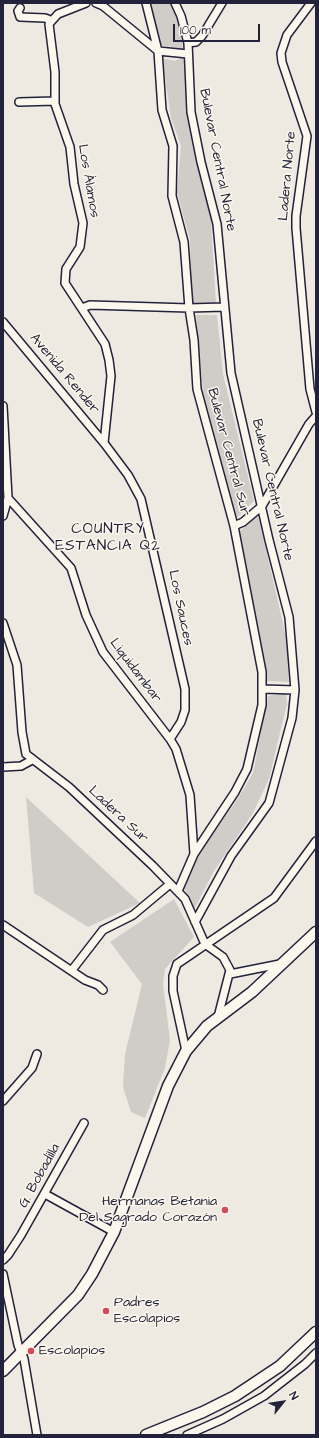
<!DOCTYPE html>
<html>
<head>
<meta charset="utf-8">
<style>
  body { margin:0 }
  #map { position:relative; width:319px; height:1438px; overflow:hidden; background:#eeeae2; font-family:"Architects Daughter",sans-serif }
  canvas { display:block }
  .frame { position:absolute; inset:0; border:4px solid #22223b; pointer-events:none }
  .north { position:absolute; left:263px; top:1382px; width:40px; height:40px; -webkit-text-stroke:3px #fbf7ec; paint-order:stroke; rotate:60deg; font-size:11px; font-weight:700; line-height:16px; text-align:center; color:#22223b }
  .north::after { content:''; display:block; margin:auto; width:14px; height:18px; background:#22223b; clip-path:polygon(50% 0,100% 100%,50% 72%,0 100%) }
  .scale { position:absolute; left:173px; top:24px; width:87px; height:18px; box-sizing:border-box; border:2px solid #22223b; border-top:0; padding-left:5px; font-size:12px; line-height:14px; white-space:nowrap; color:#22223b; -webkit-text-stroke:3px #fbf7ec; paint-order:stroke }
</style>
</head>
<body>
<div id="map">
<canvas width="319" height="1438"></canvas>
<div class="frame"></div>
<div class="north">N</div>
<div class="scale">100 m</div>
</div>
<script>
const ctx = document.querySelector('canvas').getContext('2d');
ctx.lineJoin = 'round';
function fillPath(path, color) { ctx.fillStyle = color; ctx.fill(path, 'evenodd'); }
const shape = rows => new Path2D(rows.map(r => 'M' + r).join(''));
function stroke(path, color, width, dash) { ctx.strokeStyle = color; ctx.lineWidth = width; ctx.lineCap = dash ? 'butt' : 'round'; ctx.setLineDash(dash || []); ctx.stroke(path); }
function label(font, color, halo, rows, align = 'center') {
  ctx.font = font + ' "Architects Daughter",sans-serif'; ctx.lineWidth = 3; ctx.setLineDash([]); ctx.textBaseline = 'middle'; ctx.strokeStyle = halo; ctx.fillStyle = color; for (const [text, x, y, turn = 0] of rows) {
    ctx.save(); ctx.translate(x, y); ctx.rotate((+turn || 0) * Math.PI / 180); ctx.textAlign = isNaN(turn) ? turn : align; if (halo) ctx.strokeText(text, 0, 0); ctx.fillText(text, 0, 0); ctx.restore();
  }
}
fillPath(shape([
  [150,3,170,3,177,16,183,49,160,45],
  [184,56,188,115,211,219,216,304,192,304,190,240,177,192,181,146,171,118,162,58,175,61],
  [196,315,217,315,223,374,254,501,235,519,204,404],
  [258,514,286,637,289,682,265,681,262,647,238,533],
  [286,693,287,704,269,779,253,813,214,871,194,910,190,898,184,889,196,859,240,795,253,773,268,696],
  [26,797,140,903,88,927,34,893],
  [174,899,194,937,165,969,163,984,170,1040,165,1068,145,1118,131,1112,123,1087,125,1054,142,984,110,942]
]), '#d0cdc9');
const street = shape([
  [86,3,58,14,49,24,55,72,55,104,70,147,74,184,83,223,80,247,66,269,65,283,105,344,109,360,111,376,104,443],
  [96,3,103,6,158,51,188,54],
  [146,3,158,51,162,110,173,146,172,196,184,242,189,308,194,340,197,389,234,526,262,672,262,705,247,769,235,792,194,854,178,891],
  [175,3,181,16,188,43,191,112,201,162,217,224,231,373,269,540,289,617,295,690,292,718,269,803,231,856,195,922],
  [311,3,287,35,281,53,282,62,307,136,296,216,296,228,310,389,316,412],
  [20,8,18,11,20,17,45,18,50,20],
  [188,43,196,42,202,36,222,3],
  [19,102,55,101],
  [82,308,90,305,189,308,224,307],
  [3,322,104,443,128,475,141,499,185,689,185,710,181,722,170,739],
  [3,406,8,498,3,516],
  [8,498,71,568,86,615,103,652,170,739,176,749,190,795,194,854],
  [234,526,243,522,262,506,309,424,316,416],
  [3,623,17,665,22,732,26,754,69,787,153,866,185,899,205,944,223,957,230,970,218,1017],
  [263,689,295,690],
  [3,767,21,766,32,760],
  [3,925,85,980,98,985,103,990],
  [72,970,103,930,133,915,170,884],
  [230,974,280,964],
  [186,1051,173,991,173,976,177,964,274,898,316,841],
  [3,1101,32,1068,37,1054],
  [45,1194,114,1232],
  [3,1260,8,1255,21,1235,84,1123],
  [3,1274,18,1345,24,1359,37,1435],
  [187,1435,223,1419,264,1396,305,1364,316,1353]
]);
const secondary = shape([
  [3,1371,78,1295,92,1274,114,1232,168,1086,186,1051,207,1026,252,992,316,932],
  [146,1435,203,1412,235,1396,280,1366,316,1332]
]);
stroke(street, '#22223b', 10);
stroke(secondary, '#22223b', 13);
stroke(street, '#fbf7ec', 7);
stroke(secondary, '#fbf7ec', 10);
for (const [x, y, r, color] of [
  [225,1210,4,"#d1495b"],
  [106,1311,4,"#d1495b"],
  [31,1351,4,"#d1495b"]
]) { const dot = new Path2D(); dot.arc(x, y, r, 0, 2 * Math.PI); ctx.fillStyle = color; ctx.fill(dot); stroke(dot, '#fbf7ec', 1.5); }
label('14px', '#22223b', '#fbf7ec', [
  ["Bulevar Central Norte",217,160,79],
  ["Ladera Norte",288,176,-85],
  ["Los Álamos",88,181,80],
  ["Avenida Render",64,374,50],
  ["Bulevar Central Sur",228,452,75],
  ["Bulevar Central Norte",272,490,77],
  ["Los Sauces",180,608,78],
  ["Liquidambar",135,671,53],
  ["Ladera Sur",118,815,43],
  ["G. Bobadilla",40,1176,-61]
]);
label('14px', '#22223b', '#fbf7ec', [
  ["Hermanas Betania",217,1202,"right"],
  ["Del Sagrado Corazón",217,1218,"right"],
  ["Padres",114,1303],
  ["Escolapios",114,1319],
  ["Escolapios",39,1351]
], 'left');
ctx.letterSpacing = '1px';
label('15px', '#22223b', '#fbf7ec', [
  ["COUNTRY",108,530],
  ["ESTANCIA Q2",108,547]
]);
ctx.letterSpacing = '0px';
</script>
</body>
</html>
